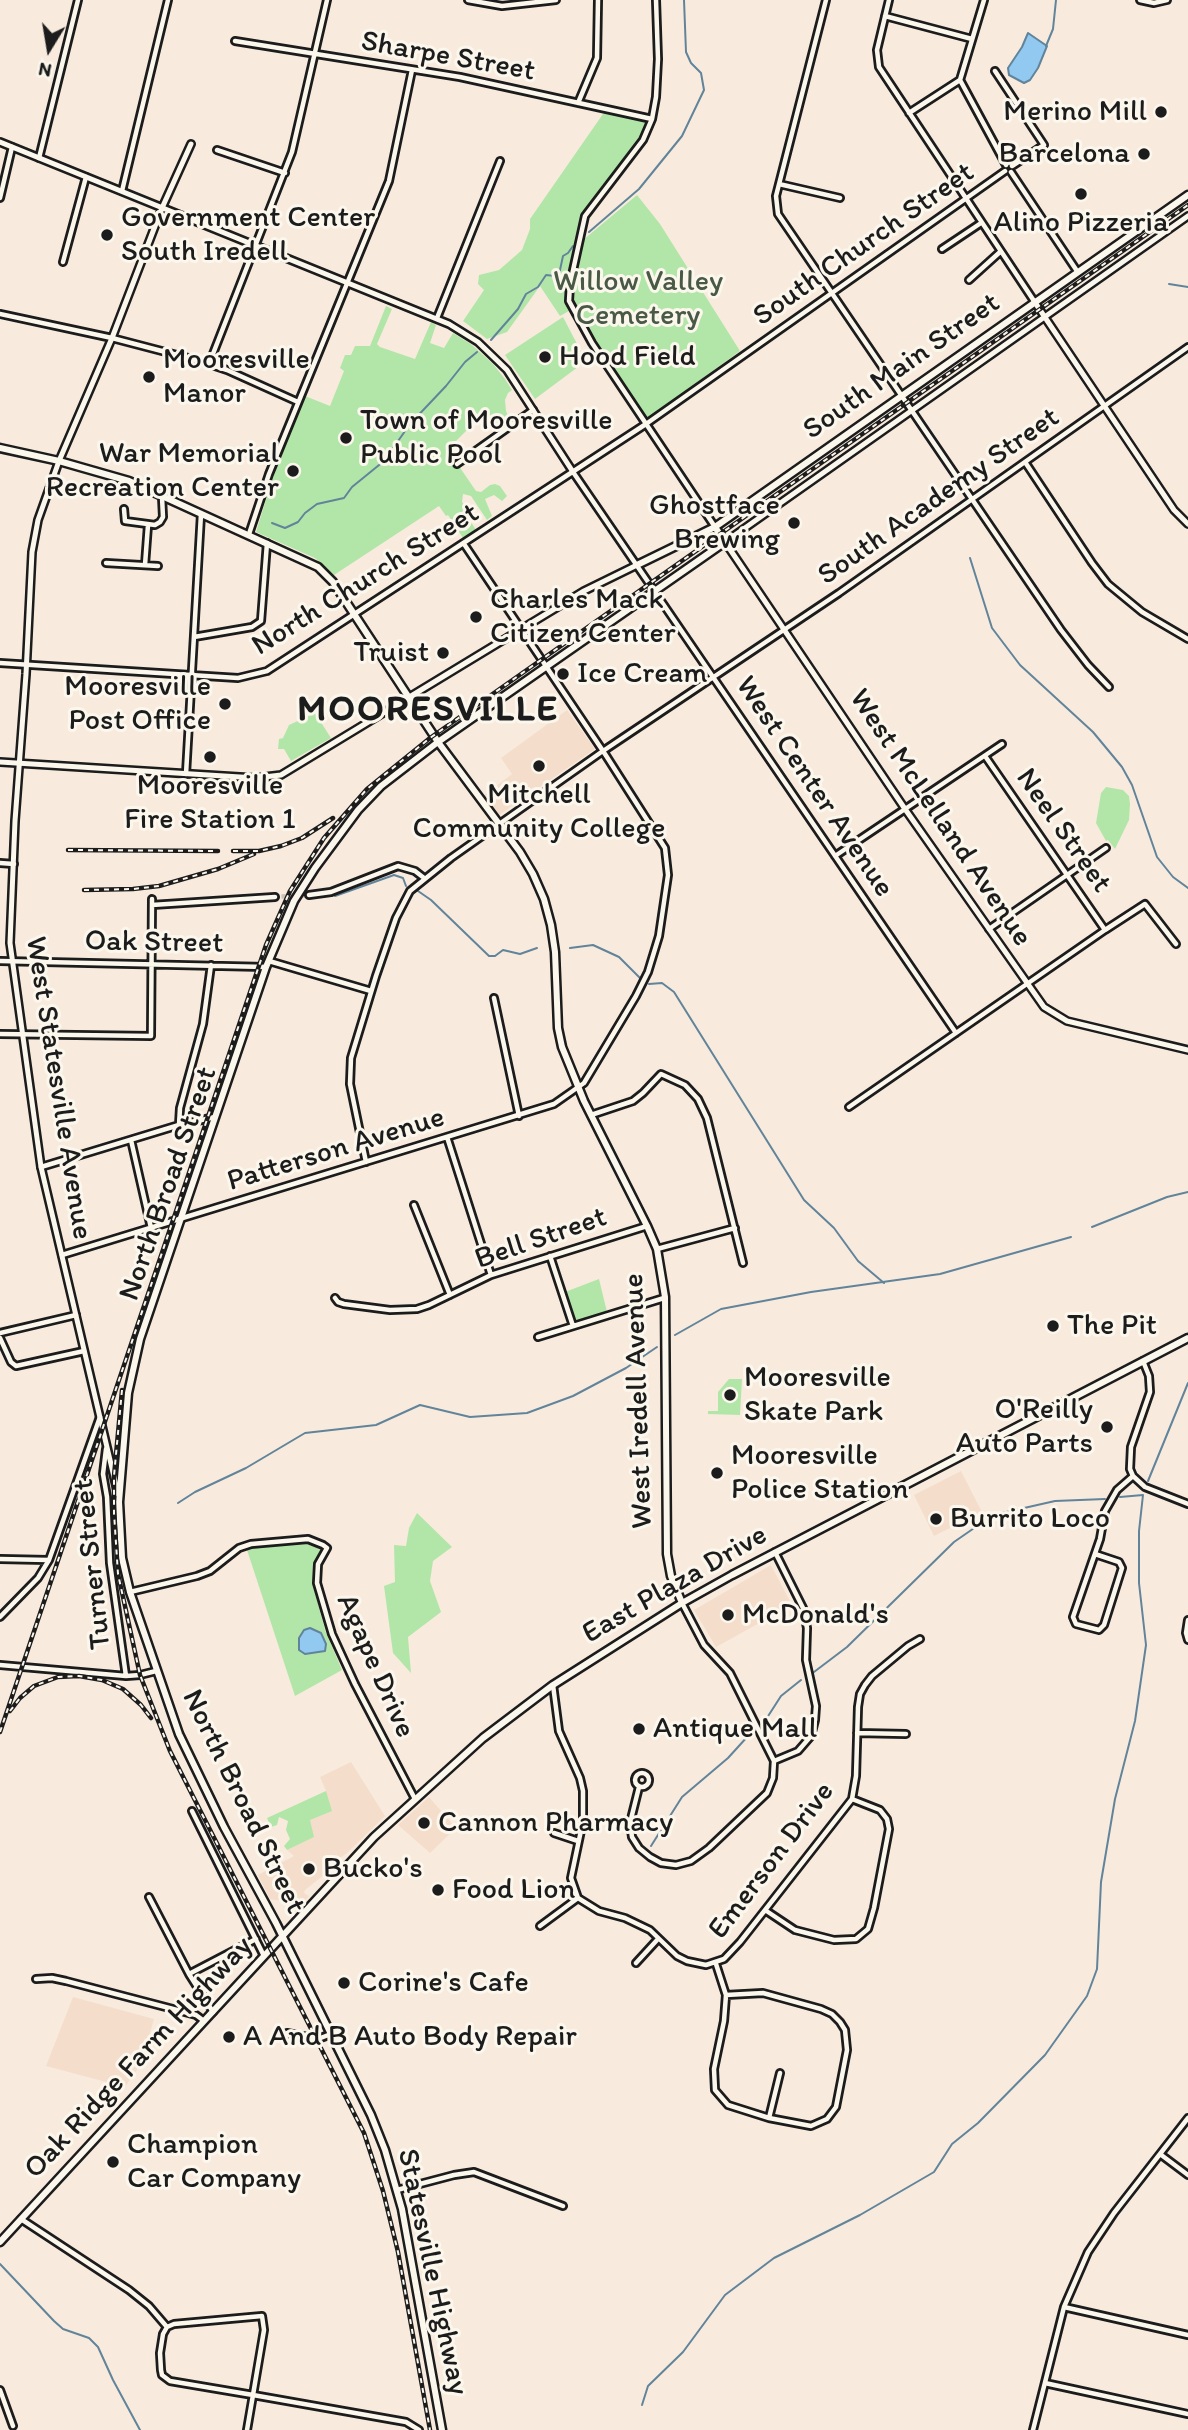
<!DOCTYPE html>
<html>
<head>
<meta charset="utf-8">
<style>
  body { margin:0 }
  #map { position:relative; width:1188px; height:2430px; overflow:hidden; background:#f8ebdd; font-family:Itim,sans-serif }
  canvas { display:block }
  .north { position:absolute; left:14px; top:14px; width:70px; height:70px; -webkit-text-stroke:5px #fbf7ec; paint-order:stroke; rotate:191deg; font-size:19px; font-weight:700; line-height:28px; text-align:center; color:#1c1c1c }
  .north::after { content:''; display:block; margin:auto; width:24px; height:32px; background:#1c1c1c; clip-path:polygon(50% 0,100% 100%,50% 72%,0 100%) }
</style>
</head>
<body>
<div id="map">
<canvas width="1188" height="2430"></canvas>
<div class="north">N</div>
</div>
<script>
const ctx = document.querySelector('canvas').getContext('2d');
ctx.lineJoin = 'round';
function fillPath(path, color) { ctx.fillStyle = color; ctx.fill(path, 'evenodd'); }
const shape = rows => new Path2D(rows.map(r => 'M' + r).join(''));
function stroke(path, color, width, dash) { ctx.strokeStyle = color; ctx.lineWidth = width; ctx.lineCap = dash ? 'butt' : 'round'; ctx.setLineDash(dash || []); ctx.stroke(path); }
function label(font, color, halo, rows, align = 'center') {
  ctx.font = font + ' Itim,sans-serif'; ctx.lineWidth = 6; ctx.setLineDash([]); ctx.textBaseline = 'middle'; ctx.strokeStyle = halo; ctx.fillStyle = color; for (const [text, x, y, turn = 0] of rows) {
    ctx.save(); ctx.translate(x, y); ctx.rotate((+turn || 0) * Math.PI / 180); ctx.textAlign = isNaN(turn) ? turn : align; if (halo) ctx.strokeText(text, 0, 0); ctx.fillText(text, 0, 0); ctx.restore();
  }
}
fillPath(shape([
  [567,710,595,749,499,815,483,796,512,774,501,758],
  [961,1471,982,1512,934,1536,914,1495],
  [771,1565,792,1605,716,1647,694,1610],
  [351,1762,385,1816,347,1853,339,1859,325,1864,329,1871,305,1890,304,1893,309,1896,303,1903,296,1899,293,1903,270,1899,258,1875,294,1856,287,1850,313,1837,309,1820,326,1791,320,1777],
  [429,1797,456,1828,430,1853,398,1825],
  [73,1997,154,2019,141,2064,125,2087,46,2066]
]), '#f5ddcb');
fillPath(shape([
  [605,111,649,122,643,135,583,215,566,288,565,298,569,311,560,316,540,286,507,332,487,339,463,321,484,290,478,284,479,275,499,270,522,250,530,229,530,219],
  [637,195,660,224,740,351,647,419,577,314,573,300,583,240],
  [386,306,392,309,377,344,380,347,415,359,431,322,436,325,430,343,444,348,453,333,471,344,493,364,505,379,512,390,508,393,505,400,506,411,511,422,500,427,488,413,484,413,454,443,452,456,476,491,481,492,490,485,495,484,500,486,507,496,502,501,494,495,485,499,492,516,487,520,471,496,463,494,462,502,470,512,469,519,476,530,463,538,448,515,446,516,439,506,334,575,315,558,256,532,272,480,305,396,330,406,344,371,340,368,345,355,351,355,355,346,370,346],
  [563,317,586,361,535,399,505,355],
  [315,713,331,738,291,761,284,749,278,749,279,739,283,738,289,725],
  [1106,787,1123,790,1129,796,1130,804,1129,820,1115,849,1108,840,1106,841,1096,823,1101,793],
  [599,1279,607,1312,579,1320,574,1319,565,1292],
  [729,1379,742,1379,740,1415,708,1414,708,1411,718,1411,718,1392],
  [417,1513,452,1547,433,1561,430,1581,441,1612,408,1637,411,1673,393,1653,384,1586,395,1582,394,1545,406,1546,409,1528],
  [305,1544,311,1544,322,1551,314,1567,313,1585,325,1630,342,1670,295,1696,247,1550,258,1546],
  [326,1791,332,1811,310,1820,314,1837,287,1850,284,1846,290,1839,286,1830,288,1821,279,1817,277,1825,271,1827,267,1818]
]), '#b2e6a8');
const water = shape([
  [1028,33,1047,46,1038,68,1030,80,1024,83,1009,75,1008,68,1022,47,1028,33],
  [310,1628,321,1633,326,1644,325,1651,305,1654,299,1650,299,1638,304,1630,310,1628]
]);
fillPath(water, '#91c9f0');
stroke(water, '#62849b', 2);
stroke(shape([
  [1046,46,1053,29,1056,0],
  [589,232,639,189,682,136,704,90,701,73,691,63,686,52,684,0],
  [1169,284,1188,287],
  [491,340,518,309,526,294,538,287,546,275,555,276,560,270,563,256,568,253,573,246],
  [272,523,285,528,298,522,305,513,317,504,344,498,352,487,384,461,410,424,446,386,465,362,477,352],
  [970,558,992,628,1020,665,1093,732,1122,767,1132,785,1157,857,1173,877,1188,888],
  [418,891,431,900,489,956,495,956,503,950,520,954,537,948],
  [335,896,394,875,403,878,406,886],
  [570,948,593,945,619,957,640,978],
  [649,984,662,983,674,992,804,1200,834,1228,858,1261,884,1283],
  [1092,1227,1167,1197,1188,1192],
  [675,1335,721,1309,811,1292,940,1274,1071,1237],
  [1148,1481,1188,1383],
  [178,1503,195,1492,246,1468,305,1433,376,1425,420,1405,470,1417,527,1413,573,1396,626,1368,657,1347],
  [814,1672,847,1647,954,1542,980,1524,1002,1513,1055,1501,1105,1499],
  [763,1724,781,1696,801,1680],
  [651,1846,682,1797,728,1758,748,1736],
  [0,2264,54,2321,63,2329,89,2338,98,2347,113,2380,140,2430],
  [642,2405,648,2386,683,2352,725,2295,774,2258,860,2215,934,2172,952,2144,978,2123,1045,2055,1087,1996,1097,1969,1101,1882,1115,1799,1135,1721,1146,1645,1139,1583,1139,1531,1143,1495,1120,1497]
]), '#62849b', 2);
stroke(shape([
  [275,897,309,895]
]), '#ccc2b6', 4.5, [4.5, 2]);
const minor = shape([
  [468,0,502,6,556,0],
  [656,0,658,59,656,97,652,119,643,140,585,216,570,284,569,301,592,343,715,527],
  [826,0,776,196,778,214,1061,630,1088,665,1109,687],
  [889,0,877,50,879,67,1034,301],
  [984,0,960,80,1006,165],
  [1140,0,1154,3,1167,0],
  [885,16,972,39],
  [235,41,460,77,652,119],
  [995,71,1044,145,1012,166],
  [578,103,597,58,598,0],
  [909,113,960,80],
  [217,150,285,173],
  [39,158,78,0],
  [1011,172,1077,271],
  [779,184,840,198],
  [122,191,168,0],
  [0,198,12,147],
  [942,249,981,223],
  [63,262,86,177],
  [969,280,1000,252],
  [0,314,112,338,200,361,227,370,298,402],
  [437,318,500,161],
  [209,364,292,152,327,0],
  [1025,462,1092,563,1108,584,1142,612,1188,639],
  [457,464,533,410],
  [573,472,956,1033],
  [124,509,125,521,155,525,160,522,163,517,162,497],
  [249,534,269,474,389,181,412,70],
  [106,563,158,566],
  [145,565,148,525],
  [194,637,252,627,261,621,267,543],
  [0,663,238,678,267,671,646,424,1005,171],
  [985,756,1105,930],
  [186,774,201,514],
  [835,856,1002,744],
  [0,863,14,864],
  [309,895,331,892,398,866,415,871,424,878],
  [152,905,275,897],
  [989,929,1106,848],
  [0,961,266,967],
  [269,961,371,991],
  [494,998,519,1116],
  [0,1034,151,1036,152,899],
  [849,1107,1105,930,1145,904,1176,944],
  [591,1115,633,1101,643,1093,661,1074,685,1085,698,1099,707,1118,743,1263],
  [179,1125,180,1108,203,1024,211,965],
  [447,1137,491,1275],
  [131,1140,151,1228],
  [366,1162,350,1084,351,1058,376,976,396,918,410,891,451,858,600,753,839,593,1188,347],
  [41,1167,179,1125,215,1117],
  [414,1205,450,1295],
  [657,1249,735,1228],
  [62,1255,554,1104,584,1083,636,996,648,972,659,936,668,875,665,848,605,754,464,544],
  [550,1256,573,1326],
  [335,1298,338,1302,344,1304,390,1310,417,1309,429,1305,491,1275,647,1226],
  [0,1333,76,1315],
  [538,1337,664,1298],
  [0,1338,11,1362,16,1366,84,1351],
  [1143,1361,1149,1376,1150,1392,1131,1447,1130,1469,1133,1476,1145,1487,1188,1504],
  [106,1449,103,1474,107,1497,110,1563,126,1676],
  [1095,1554,1119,1562,1122,1568,1104,1625,1099,1630,1076,1624,1073,1617,1100,1539,1105,1511,1117,1490,1133,1476],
  [0,1559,48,1560],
  [130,1592,197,1576,210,1571,239,1548,251,1544,308,1539,323,1545,327,1548,318,1564,317,1583,332,1634,355,1684,415,1799],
  [0,1617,38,1578,49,1560,100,1417],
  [1188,1620,1186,1633,1188,1640],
  [0,1665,126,1676,140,1675,156,1671],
  [553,1685,559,1731,580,1778,583,1791,583,1821,571,1878,578,1898,599,1911,625,1918,650,1930,677,1956,687,1961,706,1965,724,1959,740,1942,852,1799,856,1776,858,1707,860,1694,865,1685,872,1676,908,1646,920,1639],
  [857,1733,906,1734],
  [774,1761,798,1751,811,1736,815,1720,816,1706,806,1660,807,1628,803,1608,775,1552],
  '635 1780a7 7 0 1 1 14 0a7 7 0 1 1-14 0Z',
  [639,1787,630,1823,632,1837,639,1848,650,1857,661,1863,676,1865,691,1861,709,1848,767,1793,773,1778,774,1761,730,1673,704,1645,682,1603],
  [192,1811,264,1956],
  [554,1833,578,1841],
  [149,1897,189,1974,213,2012],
  [765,1910,795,1930,834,1940,856,1939,868,1929,874,1908,889,1829,887,1819,880,1810,852,1799],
  [540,1926,578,1898],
  [636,1963,658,1939],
  [716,1964,726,1995,724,2021,714,2069,715,2090,728,2105,769,2118,811,2126,827,2119,836,2107,847,2050,845,2030,840,2022,832,2014,821,2009,763,1993,726,1995],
  [189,1974,256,1939],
  [36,1979,52,1978,66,1981,196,2015,204,2021],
  [287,2033,318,2039,331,2034],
  [769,2118,780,2073],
  [1160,2154,1188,2175],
  [397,2190,454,2175,474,2172,563,2206],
  [21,2219,129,2290,149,2306,167,2327],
  [1064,2307,1188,2335],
  [1045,2383,1188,2414],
  [0,2390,13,2426],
  [247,2430,253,2395,264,2330,262,2316,174,2324,167,2327,163,2334,160,2353,161,2370,162,2375,170,2381,253,2395,406,2422,419,2430],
  [1033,2430,1064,2307,1088,2252,1114,2213,1188,2118]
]);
const tertiary = shape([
  [0,142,449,324,478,342,507,370,573,472],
  [1188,216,725,542,905,809,1044,1007,1067,1021,1188,1050],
  [1034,301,1174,510,1188,524],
  [118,1494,41,1167,10,943,15,821,26,674,32,552,38,520,59,461,112,338,162,208,191,144]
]);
const secondary = shape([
  [0,762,256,778,281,775,584,591,637,565]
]);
const primary = shape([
  [0,448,59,461,129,481,318,567,333,582,438,742,520,852,533,874,544,899,551,925,555,952,558,1028,562,1047,584,1101,647,1226,657,1249,665,1297,667,1554,671,1576,682,1603],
  [637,565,715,527,1188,195],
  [0,2242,374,1837,483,1738,553,1685,682,1603,732,1575,1188,1338],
  [442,2430,402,2209,385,2150,371,2115,276,1923,224,1827,179,1734,130,1592,122,1558,119,1502,128,1393,140,1339,266,967,294,901,315,868,358,810,381,786,438,742,725,542,715,527]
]);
stroke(minor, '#1c1c1c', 10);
stroke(tertiary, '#1c1c1c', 10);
stroke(secondary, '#1c1c1c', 10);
stroke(primary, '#1c1c1c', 11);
stroke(minor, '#fbf7ec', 4.5);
stroke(tertiary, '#fbf7ec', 5);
stroke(secondary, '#fbf7ec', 5);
stroke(primary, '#fbf7ec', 6);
const rail = shape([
  [68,850,218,851],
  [233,851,259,851,281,846,302,838,333,818],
  [84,890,133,889,159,886,218,869,254,854],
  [122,1390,114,1476,114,1513,118,1574,140,1675,170,1751,364,2133,383,2191,398,2252,430,2430],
  [10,1711,20,1698,34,1686,58,1677,79,1676,102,1680,123,1689,141,1705,151,1718],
  [0,1732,266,945,290,891,324,838,367,789,430,738,1188,205]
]);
stroke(rail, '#1c1c1c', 4.5);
stroke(rail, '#fbf7ec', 2, [5]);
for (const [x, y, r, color] of [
  [1161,112,7,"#1c1c1c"],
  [1144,154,7,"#1c1c1c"],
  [1081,194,7,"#1c1c1c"],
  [107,235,7,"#1c1c1c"],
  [545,357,7,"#1c1c1c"],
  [149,377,7,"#1c1c1c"],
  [346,438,7,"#1c1c1c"],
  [293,471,7,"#1c1c1c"],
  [794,523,7,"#1c1c1c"],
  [476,617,7,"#1c1c1c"],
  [443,653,7,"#1c1c1c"],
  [563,674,7,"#1c1c1c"],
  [225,704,7,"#1c1c1c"],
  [210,757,7,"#1c1c1c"],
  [539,766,7,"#1c1c1c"],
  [1053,1326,7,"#1c1c1c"],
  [730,1395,7,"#1c1c1c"],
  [1107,1427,7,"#1c1c1c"],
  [717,1473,7,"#1c1c1c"],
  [936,1519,7,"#1c1c1c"],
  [728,1615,7,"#1c1c1c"],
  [639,1729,7,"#1c1c1c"],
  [424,1823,7,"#1c1c1c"],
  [309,1869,7,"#1c1c1c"],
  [438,1890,7,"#1c1c1c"],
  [344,1983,7,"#1c1c1c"],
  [229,2037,7,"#1c1c1c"],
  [113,2162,7,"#1c1c1c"]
]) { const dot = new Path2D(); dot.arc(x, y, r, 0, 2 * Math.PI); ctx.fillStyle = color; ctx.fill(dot); stroke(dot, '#fbf7ec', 2.5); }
label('30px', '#1c1c1c', '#fbf7ec', [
  ["Sharpe Street",448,57,10],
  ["South Church Street",864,245,-35],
  ["South Main Street",902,367,-35],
  ["South Academy Street",939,497,-35],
  ["North Church Street",366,580,-32],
  ["West Center Avenue",814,787,56],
  ["West McLelland Avenue",940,818,56],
  ["Neel Street",1063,831,55],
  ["Oak Street",154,943,1],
  ["West Statesville Avenue",58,1088,81],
  ["Patterson Avenue",336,1150,-17],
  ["North Broad Street",169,1184,-71],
  ["Bell Street",541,1239,-19],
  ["West Iredell Avenue",639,1401,-92],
  ["Turner Street",93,1564,-96],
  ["East Plaza Drive",675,1585,-30],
  ["Agape Drive",375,1666,66],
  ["North Broad Street",243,1802,64],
  ["Emerson Drive",772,1861,-53],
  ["Oak Ridge Farm Highway",139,2058,-47],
  ["Statesville Highway",432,2272,78]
]);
label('30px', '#1c1c1c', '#fbf7ec', [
  ["Merino Mill",1147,112,"right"],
  ["Barcelona",1130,154,"right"],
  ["Government Center",121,218],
  ["South Iredell",121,252],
  ["Alino Pizzeria",1081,223,"center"],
  ["Hood Field",559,357],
  ["Mooresville",163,360],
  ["Manor",163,394],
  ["Town of Mooresville",360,421],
  ["Public Pool",360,455],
  ["War Memorial",279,454,"right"],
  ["Recreation Center",279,488,"right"],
  ["Ghostface",780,506,"right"],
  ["Brewing",780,540,"right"],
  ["Charles Mack",490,600],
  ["Citizen Center",490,634],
  ["Truist",429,653,"right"],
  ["Ice Cream",577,674],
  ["Mooresville",211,687,"right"],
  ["Post Office",211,721,"right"],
  ["Mooresville",210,786,"center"],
  ["Fire Station 1",210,820,"center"],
  ["Mitchell",539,795,"center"],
  ["Community College",539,829,"center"],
  ["The Pit",1067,1326],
  ["Mooresville",744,1378],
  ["Skate Park",744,1412],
  ["O'Reilly",1093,1410,"right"],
  ["Auto Parts",1093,1444,"right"],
  ["Mooresville",731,1456],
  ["Police Station",731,1490],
  ["Burrito Loco",950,1519],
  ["McDonald's",742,1615],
  ["Antique Mall",653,1729],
  ["Cannon Pharmacy",438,1823],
  ["Bucko's",323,1869],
  ["Food Lion",452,1890],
  ["Corine's Cafe",358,1983],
  ["A And B Auto Body Repair",243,2037],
  ["Champion",127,2145],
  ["Car Company",127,2179]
], 'left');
label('30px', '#495946', '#fbf7ec', [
  ["Willow Valley",638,282],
  ["Cemetery",638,316]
]);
ctx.letterSpacing = '2px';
label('bold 37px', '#1c1c1c', '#fbf7ec', [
  ["MOORESVILLE",428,711]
]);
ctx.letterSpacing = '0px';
</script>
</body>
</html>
